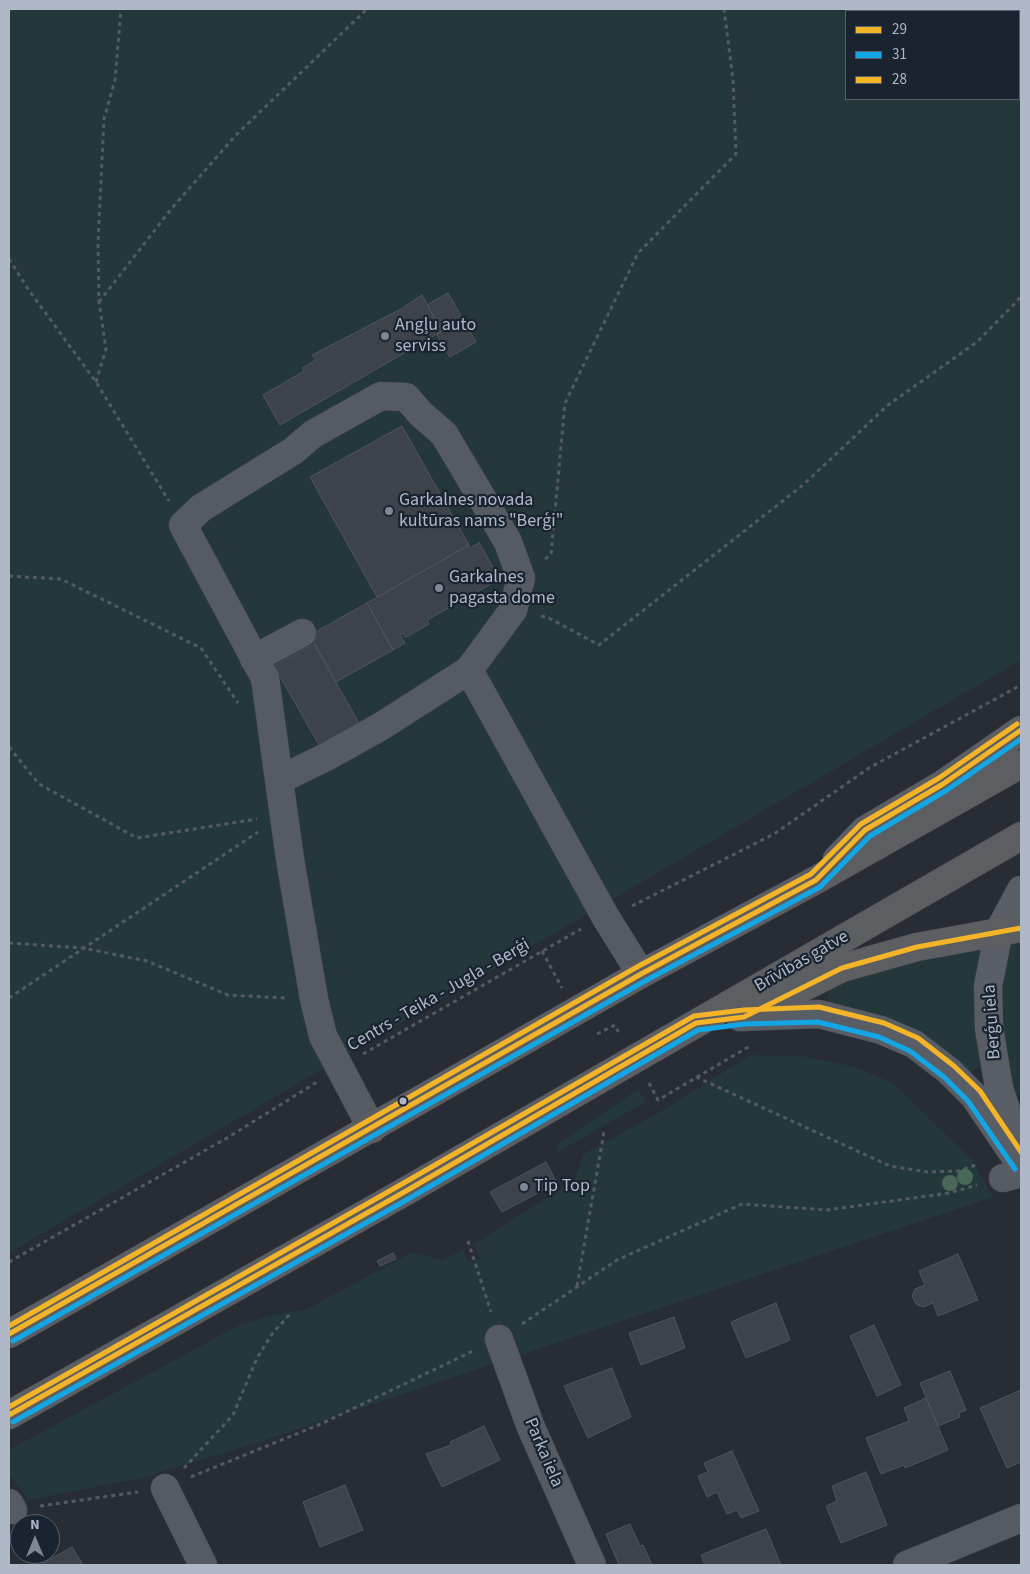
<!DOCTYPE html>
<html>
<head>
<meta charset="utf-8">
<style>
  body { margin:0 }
  #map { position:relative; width:1030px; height:1574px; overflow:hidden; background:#272c35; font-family:"Source Sans 3",sans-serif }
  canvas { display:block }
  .frame { position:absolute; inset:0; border:10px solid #afb8c7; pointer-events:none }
  .legend { position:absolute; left:845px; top:10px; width:175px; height:90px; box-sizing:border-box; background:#1a2330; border:1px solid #565f6c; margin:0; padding:6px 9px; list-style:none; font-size:15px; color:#afb8c7 }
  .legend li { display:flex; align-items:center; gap:10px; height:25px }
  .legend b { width:25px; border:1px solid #565f6c }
  .north { position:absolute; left:10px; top:1514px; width:50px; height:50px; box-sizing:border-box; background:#1a2330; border:1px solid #565f6c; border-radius:50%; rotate:0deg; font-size:14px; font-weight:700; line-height:20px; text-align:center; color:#afb8c7 }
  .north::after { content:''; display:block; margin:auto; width:18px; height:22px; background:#7f8794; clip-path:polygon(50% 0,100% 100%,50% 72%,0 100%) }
</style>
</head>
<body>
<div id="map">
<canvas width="1030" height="1574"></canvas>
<div class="frame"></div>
<ul class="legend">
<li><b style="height:6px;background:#f4b427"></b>29</li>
<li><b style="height:6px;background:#13a6e5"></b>31</li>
<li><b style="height:6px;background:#f4b427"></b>28</li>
</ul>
<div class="north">N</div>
</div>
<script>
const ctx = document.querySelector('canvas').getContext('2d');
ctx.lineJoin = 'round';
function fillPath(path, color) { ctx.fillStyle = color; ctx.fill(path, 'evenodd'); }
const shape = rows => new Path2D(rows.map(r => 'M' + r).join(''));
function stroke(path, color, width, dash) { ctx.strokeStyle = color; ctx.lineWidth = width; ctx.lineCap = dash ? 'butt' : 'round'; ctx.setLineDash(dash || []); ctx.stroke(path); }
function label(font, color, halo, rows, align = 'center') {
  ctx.font = font + ' "Source Sans 3",sans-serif'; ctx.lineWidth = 4.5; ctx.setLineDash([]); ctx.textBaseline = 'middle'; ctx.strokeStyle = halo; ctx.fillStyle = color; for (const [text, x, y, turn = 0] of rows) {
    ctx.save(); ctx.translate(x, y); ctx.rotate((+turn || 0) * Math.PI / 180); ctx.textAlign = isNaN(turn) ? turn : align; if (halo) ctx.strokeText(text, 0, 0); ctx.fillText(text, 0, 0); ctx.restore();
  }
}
fillPath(shape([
  [9,9,959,9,961,11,846,11,846,99,1019,99,1019,66,1021,68,1021,660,9,1253],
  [1021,941,1021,1095,1013,1093,1000,1041,1001,999,1008,942],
  [982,943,975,985,975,1026,981,1065,968,1074,829,1004,828,987,882,966],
  [750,1055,802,1056,852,1066,893,1083,972,1160,993,1197,257,1443,142,1478,29,1500,9,1473,9,1450,239,1325,280,1313,305,1310,413,1252,442,1260,464,1250,469,1263,480,1258,474,1244,574,1181,584,1154,665,1109],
  [638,1089,646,1102,558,1152,556,1145]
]), '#24373b');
const building = shape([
  [448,293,476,342,450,357,437,335,442,331,427,305,448,293],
  [422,295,442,331,280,425,263,395,304,371,302,368,316,360,312,355,401,309,422,295],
  [402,426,469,545,377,597,310,477,402,426],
  [479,543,500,579,427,620,429,624,408,636,405,637,403,633,400,635,405,643,393,650,367,603,469,545,470,548,479,543],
  [367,603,393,650,336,682,310,635,367,603],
  [314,644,359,723,319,745,274,666,314,644],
  [546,1162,557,1183,502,1212,490,1192,546,1162],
  [393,1253,396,1259,380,1266,377,1261,393,1253],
  [958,1254,978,1300,938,1316,933,1303,923,1307,916,1304,912,1296,915,1289,925,1285,919,1271,958,1254],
  [776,1303,790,1340,746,1358,731,1322,776,1303],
  [674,1317,685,1348,641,1365,629,1333,674,1317],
  [874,1325,901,1385,877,1396,850,1336,874,1325],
  [612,1368,631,1417,588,1438,564,1386,612,1368],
  [950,1371,966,1410,959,1413,960,1417,938,1426,920,1383,950,1371],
  [1021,1390,1021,1462,1007,1468,980,1408,1021,1390],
  [926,1398,948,1450,905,1468,904,1465,881,1474,866,1438,909,1421,904,1408,926,1398],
  [484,1426,500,1460,442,1487,426,1454,451,1445,450,1442,484,1426],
  [732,1451,759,1511,741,1518,737,1510,727,1514,717,1492,707,1497,698,1476,708,1472,704,1463,732,1451],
  [866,1472,887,1525,841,1543,826,1506,837,1501,832,1486,866,1472],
  [345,1485,363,1530,320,1547,303,1502,345,1485],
  [630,1524,640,1546,643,1545,652,1565,619,1565,606,1534,630,1524],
  [766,1529,781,1565,705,1565,701,1555,766,1529],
  [72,1547,83,1565,40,1565,72,1547]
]);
fillPath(building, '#3e434b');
stroke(building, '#4e545d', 1);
const minor = shape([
  [381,396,406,397,421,414,444,434,508,542,521,578,513,610,469,670,380,727,326,757,279,780,265,678,183,525,201,508,293,451,313,434,381,396],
  [254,659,302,633],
  [469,670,605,916,641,974],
  [279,780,290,859,314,999,323,1036,372,1129],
  [1003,1178,1021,1173],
  [499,1339,530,1425,592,1565],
  [165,1488,203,1565],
  [9,1503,13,1510],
  [907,1565,1021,1518]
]);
const major = shape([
  [1019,9,1021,11],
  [740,1017,819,1014,881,1030,914,1044,949,1071,974,1096,1021,1165],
  [1017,1143,999,1088,989,1028,988,986,999,931,1021,890]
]);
const highway = shape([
  [837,859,865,830,943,784,1021,730],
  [744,1017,842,968,917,947,1021,928],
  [9,1334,641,974,816,880,1021,764],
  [9,1415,406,1191,1021,836]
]);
stroke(minor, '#43474e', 29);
stroke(major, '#444952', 29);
stroke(highway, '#434851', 29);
stroke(shape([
  [971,9,974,11],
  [1019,53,1021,55],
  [9,259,28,289,96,382,169,501],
  [99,302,172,208,236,135,367,9],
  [96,382,106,349,99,302,98,243,104,119,115,80,121,9],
  [545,559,551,555,565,403,638,253,736,154,733,79,724,9],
  [9,576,61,579,201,648,238,703],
  [541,616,549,618,599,645,803,485,888,405,977,342,1021,297],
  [9,747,39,784,137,838,257,819],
  [632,906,774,834,869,768,1021,685],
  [9,943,83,948,147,961,228,995,285,998],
  [542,951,562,988],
  [9,998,258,832],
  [597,1034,615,1025,620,1035],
  [363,1054,581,929],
  [696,1077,890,1166,928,1172,958,1171,979,1164],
  [649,1083,658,1100,750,1046],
  [468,1241,491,1312],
  [9,1262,227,1138,317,1082],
  [577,1286,604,1132],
  [522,1324,617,1260,742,1204,827,1210,949,1193,977,1185],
  [184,1468,233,1415,257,1358,272,1334,292,1312],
  [191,1477,323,1423,473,1351],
  [40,1506,138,1492]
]), '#545a60', 3, [4, 4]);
stroke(minor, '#565b63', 28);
stroke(major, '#595d65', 28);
stroke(highway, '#5c5e62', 28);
stroke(shape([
  [9,1334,641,974,816,880,865,830,943,784,1021,730],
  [9,1415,406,1191,696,1023,744,1017,842,968,917,947,1021,928]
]), '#f4b427', 5);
stroke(shape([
  [13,1341,645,981,820,887,870,836,947,790,1021,739],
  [13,1422,410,1198,698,1030,745,1024,818,1022,879,1037,910,1051,944,1077,968,1101,1015,1169]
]), '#13a6e5', 5);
stroke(shape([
  [9,1326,637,967,811,874,861,824,939,778,1017,724],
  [9,1407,402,1184,694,1016,744,1010,819,1007,884,1023,918,1038,954,1066,980,1091,1021,1152]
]), '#f4b427', 5);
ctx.fillStyle = '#496857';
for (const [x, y] of [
  [965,1177],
  [950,1183]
]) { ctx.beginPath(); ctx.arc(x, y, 8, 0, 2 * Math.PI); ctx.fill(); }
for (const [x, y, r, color] of [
  [385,336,5,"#7f8794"],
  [389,511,5,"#7f8794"],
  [439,588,5,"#7f8794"],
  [403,1101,4.5,"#afb8c7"],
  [524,1187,5,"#7f8794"]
]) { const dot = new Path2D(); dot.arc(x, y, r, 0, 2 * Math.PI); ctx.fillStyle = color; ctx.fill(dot); stroke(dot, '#1a2330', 2); }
label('18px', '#afb8c7', '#1a2330', [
  ["Angļu auto",395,326],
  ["serviss",395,347],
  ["Garkalnes novada",399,501],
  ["kultūras nams \"Berģi\"",399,522],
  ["Garkalnes",449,578],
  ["pagasta dome",449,599],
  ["Tip Top",534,1187]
], 'left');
label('18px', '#afb8c7', '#1a2330', [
  ["Brīvības gatve",802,962,-30],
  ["Centrs - Teika - Jugla - Berģi",439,996,-30],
  ["Berģu iela",993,1022,-94],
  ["Parka iela",543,1453,67]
]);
</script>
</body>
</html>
